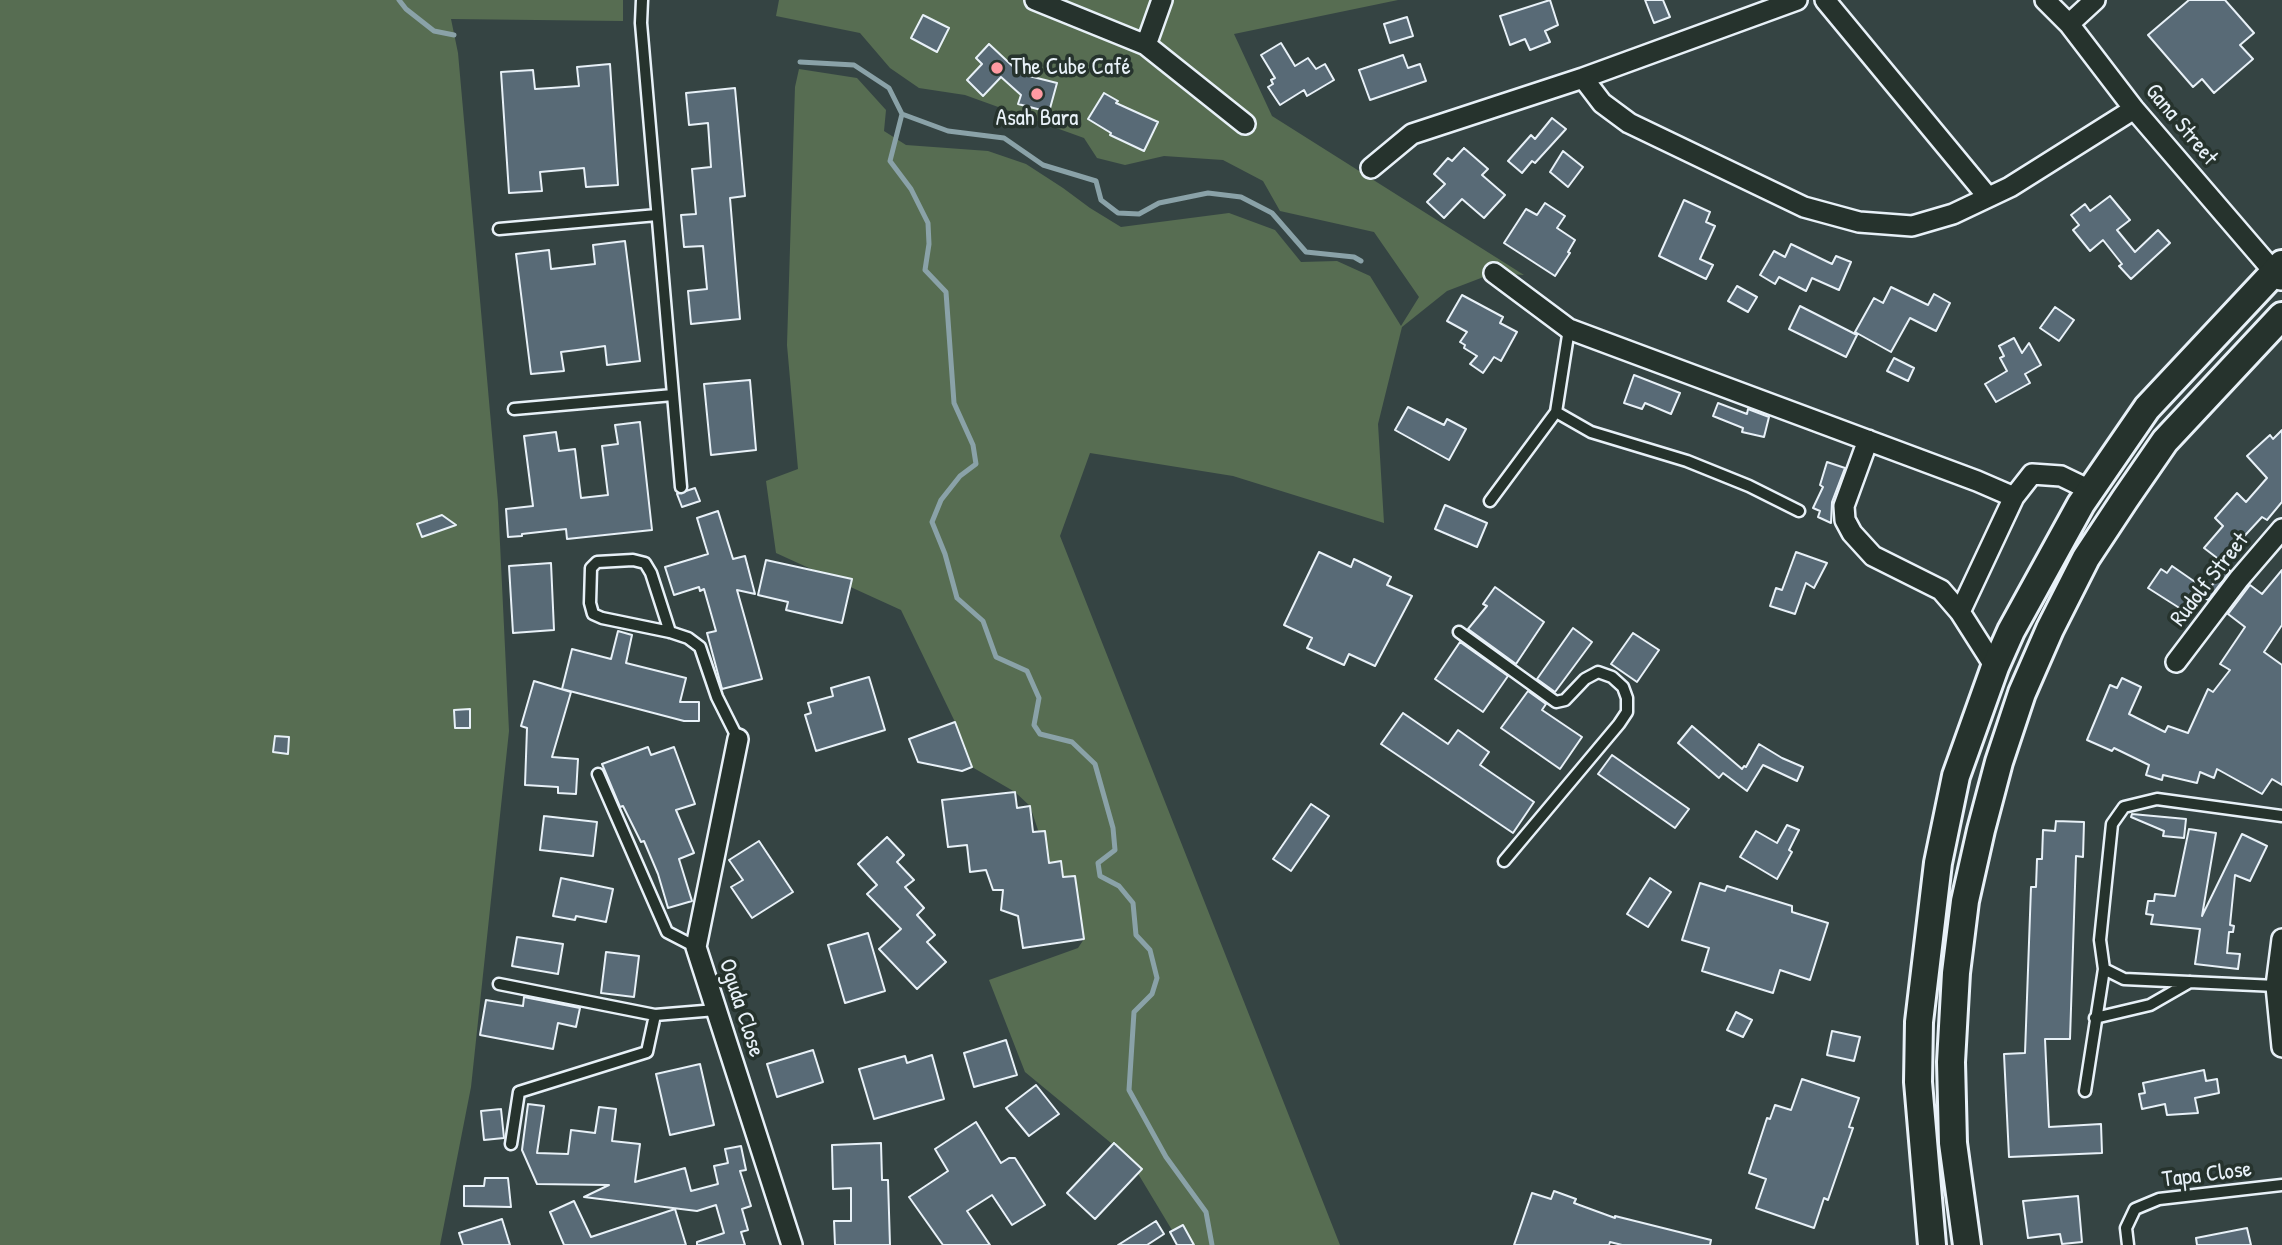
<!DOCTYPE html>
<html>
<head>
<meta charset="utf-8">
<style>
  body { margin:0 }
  canvas { display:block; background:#354443 }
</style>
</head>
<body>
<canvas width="2282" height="1245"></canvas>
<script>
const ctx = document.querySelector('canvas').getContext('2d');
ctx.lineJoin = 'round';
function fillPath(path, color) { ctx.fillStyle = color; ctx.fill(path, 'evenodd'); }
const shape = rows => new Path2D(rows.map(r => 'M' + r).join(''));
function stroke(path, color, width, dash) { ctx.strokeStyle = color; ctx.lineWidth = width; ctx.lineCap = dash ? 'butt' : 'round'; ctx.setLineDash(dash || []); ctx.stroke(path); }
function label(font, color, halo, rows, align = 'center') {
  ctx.font = font + ' "Patrick Hand",sans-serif'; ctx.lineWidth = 7; ctx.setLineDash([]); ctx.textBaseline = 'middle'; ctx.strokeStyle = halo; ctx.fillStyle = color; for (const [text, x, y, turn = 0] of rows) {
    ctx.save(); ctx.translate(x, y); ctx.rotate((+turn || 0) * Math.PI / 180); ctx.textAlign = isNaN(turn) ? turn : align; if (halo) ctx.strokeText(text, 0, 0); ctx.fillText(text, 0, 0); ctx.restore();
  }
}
fillPath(shape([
  [0,0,623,0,623,21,451,19,458,53,498,502,509,731,471,1087,440,1245,0,1245],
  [779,0,1398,0,1234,34,1272,116,1524,275,1494,273,1447,291,1402,327,1378,424,1384,523,1233,476,1090,453,1060,536,1340,1245,1181,1245,1128,1157,1025,1072,989,980,1078,948,1084,939,1049,863,1030,806,1015,792,972,767,955,722,901,610,776,553,766,481,798,469,787,345,795,87,799,69,857,78,886,110,884,131,906,145,988,151,1026,164,1063,188,1090,208,1121,227,1229,213,1275,230,1301,262,1337,261,1370,276,1401,326,1419,297,1374,232,1280,211,1263,181,1223,160,1164,156,1125,165,1097,158,1084,138,965,95,919,88,890,68,860,33,776,16]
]), '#576d52');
stroke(shape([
  [399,0,406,9,434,31,454,35],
  [800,62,854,65,889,88,902,114,948,131,1004,138,1043,165,1096,181,1101,200,1118,213,1139,214,1159,203,1208,193,1241,197,1272,213,1306,252,1354,257,1361,261],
  [902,114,890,161,911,189,928,223,929,244,925,270,946,292,954,403,973,445,976,464,960,476,941,500,932,522,945,554,957,598,983,621,996,657,1027,671,1039,698,1034,725,1040,734,1072,742,1095,764,1113,828,1115,850,1098,863,1100,876,1119,886,1133,903,1136,935,1150,950,1157,978,1152,994,1134,1012,1129,1090,1166,1157,1206,1212,1212,1245]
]), '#8aa2a8', 5);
const building = shape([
  [1550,0,1558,25,1545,31,1550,42,1530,50,1525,39,1510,45,1500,16,1550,0],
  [1645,0,1663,0,1670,17,1654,23,1645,0],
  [2189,0,2225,0,2254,33,2240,45,2253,59,2214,93,2202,79,2193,87,2148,35,2189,0],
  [923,15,949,28,937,52,911,38,923,15],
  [1407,17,1413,36,1390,43,1384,24,1407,17],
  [1281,43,1295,66,1308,58,1316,69,1325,64,1334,80,1307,96,1304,90,1280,105,1268,87,1273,84,1271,80,1275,78,1261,55,1281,43],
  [989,44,1021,74,1057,83,1049,112,1018,104,1021,95,1001,77,983,96,967,80,982,64,976,58,989,44],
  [1403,55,1408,68,1420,64,1426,81,1370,100,1359,70,1403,55],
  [610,64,618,185,586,187,584,168,540,172,542,191,509,193,501,72,533,70,535,89,551,88,579,86,577,67,610,64],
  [735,88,745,196,730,198,740,319,691,324,688,291,707,289,703,246,684,247,681,215,696,214,692,169,711,167,708,123,689,125,686,93,735,88],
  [1104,93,1118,101,1116,103,1158,122,1144,151,1110,135,1111,133,1088,119,1104,93],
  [1552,118,1566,129,1535,163,1532,161,1522,173,1508,161,1531,135,1535,139,1552,118],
  [1464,148,1488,169,1482,175,1505,195,1484,218,1462,199,1444,218,1427,202,1445,184,1434,174,1448,158,1452,161,1464,148],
  [1563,151,1583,167,1568,187,1550,172,1563,151],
  [2110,196,2130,220,2117,230,2135,252,2158,230,2170,243,2131,279,2119,266,2122,264,2103,240,2090,251,2073,230,2079,225,2071,215,2085,204,2090,211,2110,196],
  [1684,200,1710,212,1706,222,1715,226,1700,259,1713,265,1706,279,1659,256,1684,200],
  [1545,203,1565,216,1557,228,1575,240,1568,252,1570,253,1555,276,1504,243,1526,209,1537,215,1545,203],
  [625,241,640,361,607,365,605,346,577,350,561,352,564,371,531,374,516,254,549,250,551,269,595,264,593,245,625,241],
  [1791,244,1832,264,1836,256,1851,262,1839,290,1812,278,1806,291,1779,277,1775,284,1760,275,1774,251,1785,257,1791,244],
  [1737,286,1757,297,1748,312,1728,301,1737,286],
  [1891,287,1928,305,1934,294,1950,303,1936,331,1910,318,1891,352,1855,332,1874,298,1883,303,1891,287],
  [1462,295,1503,317,1500,323,1517,332,1501,361,1494,357,1483,373,1470,364,1477,356,1464,348,1465,345,1460,342,1467,332,1447,321,1462,295],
  [1800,306,1857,335,1846,357,1789,329,1800,306],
  [2055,307,2074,320,2059,341,2040,328,2055,307],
  [2014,338,2022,353,2029,343,2041,365,2025,374,2030,383,1996,402,1985,384,2007,371,2000,358,2004,356,1999,346,2014,338],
  [1894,358,1914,368,1908,381,1887,371,1894,358],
  [1634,375,1680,393,1671,414,1645,403,1642,409,1624,403,1634,375],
  [750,380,756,450,711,455,704,384,750,380],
  [1718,403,1747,414,1748,409,1769,417,1764,437,1742,432,1743,428,1713,416,1718,403],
  [1408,407,1444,425,1447,419,1466,429,1449,460,1395,430,1408,407],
  [640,422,652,530,567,539,566,529,522,534,522,536,508,537,506,509,533,506,524,436,556,432,559,451,575,449,581,498,608,495,602,446,618,444,615,425,640,422],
  [2282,430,2282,502,2267,520,2262,517,2238,543,2242,547,2225,564,2204,548,2223,526,2215,518,2237,493,2246,502,2267,478,2247,456,2270,435,2273,439,2282,430],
  [1827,462,1845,468,1832,502,1831,523,1818,517,1820,511,1813,508,1823,487,1820,485,1827,462],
  [695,488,700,501,682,507,677,494,695,488],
  [1445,505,1487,523,1477,547,1435,529,1445,505],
  [718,511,733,559,745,556,755,594,737,590,762,679,722,689,707,633,716,631,704,589,700,591,699,587,674,595,665,567,708,554,697,518,718,511],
  [442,515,456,525,422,537,417,524,442,515],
  [1319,552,1351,567,1354,559,1391,577,1387,585,1412,596,1375,666,1349,654,1344,665,1307,648,1312,638,1284,625,1319,552],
  [1796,552,1827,563,1814,588,1806,583,1795,614,1770,606,1776,588,1782,590,1796,552],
  [766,560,852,579,842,623,786,610,788,602,758,595,766,560],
  [551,563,554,630,513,633,509,566,551,563],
  [2172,566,2198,584,2181,609,2148,588,2161,569,2167,573,2172,566],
  [2228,569,2230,571,2208,600,2201,596,2228,569],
  [2282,570,2282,625,2264,652,2282,665,2282,785,2272,779,2262,794,2217,769,2214,778,2200,772,2197,783,2163,775,2162,780,2146,775,2149,765,2114,748,2112,751,2087,740,2110,685,2117,688,2122,678,2141,687,2129,714,2165,732,2168,726,2188,733,2208,689,2213,692,2230,670,2220,664,2245,627,2228,614,2250,585,2262,594,2282,570],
  [1495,587,1544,622,1516,664,1468,629,1487,606,1483,604,1495,587],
  [1573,628,1592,642,1555,692,1537,679,1573,628],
  [618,631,632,635,626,663,686,678,680,702,699,702,699,721,684,721,562,689,572,649,611,659,618,631],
  [1633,633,1659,650,1637,682,1611,664,1633,633],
  [1460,642,1508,676,1483,712,1435,679,1460,642],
  [869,677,885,730,816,751,805,715,811,713,808,703,833,696,831,688,869,677],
  [534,681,571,692,552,757,578,759,576,794,558,793,558,787,525,785,527,728,521,726,534,681],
  [1528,691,1546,704,1542,710,1582,737,1560,769,1501,728,1528,691],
  [470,709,470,728,455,728,454,710,470,709],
  [1403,713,1448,744,1458,730,1489,752,1480,765,1534,802,1513,833,1381,744,1403,713],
  [955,722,972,767,962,771,918,762,909,739,955,722],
  [1692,726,1742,769,1744,766,1746,767,1759,744,1782,758,1803,767,1797,781,1763,765,1747,791,1723,773,1719,778,1678,743,1692,726],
  [275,736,289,737,288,754,273,752,275,736],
  [648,747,651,755,674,747,695,804,676,810,694,853,679,859,692,901,668,908,658,874,644,841,641,842,623,806,620,807,602,764,648,747],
  [1612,755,1689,809,1675,828,1598,774,1612,755],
  [1015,792,1017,808,1030,806,1033,832,1045,831,1049,863,1061,861,1063,877,1075,876,1084,939,1023,948,1018,916,1001,910,1003,890,993,890,986,870,970,872,967,845,948,847,942,800,1015,792],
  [1311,804,1329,816,1291,871,1273,859,1311,804],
  [2132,814,2186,819,2184,838,2163,836,2164,831,2131,817,2132,814],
  [544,816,597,822,593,856,540,850,544,816],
  [2056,821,2084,822,2083,857,2076,856,2070,1039,2045,1039,2049,1127,2101,1124,2102,1153,2009,1157,2004,1054,2025,1053,2031,887,2036,887,2037,859,2042,859,2043,830,2055,831,2056,821],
  [1787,825,1799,830,1789,850,1792,852,1777,879,1740,857,1756,831,1777,843,1787,825],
  [2189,829,2216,833,2202,916,2242,834,2267,846,2250,881,2235,875,2230,925,2234,926,2233,932,2229,932,2227,953,2240,954,2238,969,2195,964,2200,929,2151,924,2153,915,2146,914,2148,901,2154,901,2155,894,2175,896,2189,829],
  [887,837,904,855,897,862,914,880,905,887,924,908,917,915,935,935,927,942,946,962,917,989,879,949,901,929,867,894,877,885,858,864,887,837],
  [759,841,793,892,752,918,731,887,743,880,729,860,759,841],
  [561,878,613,889,606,922,576,916,575,920,553,916,561,878],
  [1650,878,1671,892,1648,927,1627,914,1650,878],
  [1700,883,1725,891,1727,886,1792,906,1792,912,1828,923,1810,980,1780,970,1773,993,1702,971,1709,948,1682,940,1700,883],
  [868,933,885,991,845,1003,828,945,868,933],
  [517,937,563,944,558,974,512,966,517,937],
  [606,952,639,956,634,997,601,993,606,952],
  [524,997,580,1008,576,1027,558,1023,553,1049,480,1035,486,1000,523,1006,524,997],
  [1736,1012,1752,1020,1743,1037,1727,1030,1736,1012],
  [1832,1031,1860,1037,1854,1061,1827,1055,1832,1031],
  [1006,1040,1017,1075,974,1087,964,1053,1006,1040],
  [813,1050,823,1082,777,1097,767,1064,813,1050],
  [932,1055,944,1099,874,1119,859,1069,905,1056,907,1063,932,1055],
  [700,1064,714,1125,670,1135,656,1074,700,1064],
  [2204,1070,2206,1081,2217,1079,2219,1093,2195,1098,2198,1113,2167,1115,2165,1104,2142,1109,2139,1094,2145,1093,2143,1083,2204,1070],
  [1802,1079,1859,1098,1849,1127,1853,1128,1828,1200,1824,1198,1814,1228,1756,1208,1766,1179,1749,1173,1767,1118,1770,1119,1775,1105,1791,1110,1802,1079],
  [1036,1085,1059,1114,1029,1136,1006,1108,1036,1085],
  [528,1104,544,1106,537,1153,568,1154,571,1130,595,1133,599,1107,616,1109,612,1141,640,1144,635,1182,685,1168,691,1191,718,1184,714,1166,728,1163,725,1149,741,1146,746,1170,740,1171,751,1206,742,1209,748,1230,741,1232,745,1245,697,1245,697,1242,724,1233,716,1205,697,1211,584,1197,609,1185,537,1184,522,1150,528,1104],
  [501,1109,504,1138,484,1140,481,1111,501,1109],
  [976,1122,1001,1163,1009,1158,1015,1158,1045,1205,1012,1225,992,1195,967,1211,990,1245,943,1245,909,1197,948,1171,935,1149,976,1122],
  [881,1143,882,1180,888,1180,890,1245,835,1245,834,1221,851,1221,851,1188,833,1189,832,1145,881,1143],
  [1114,1143,1142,1169,1095,1219,1067,1193,1114,1143],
  [485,1178,508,1178,511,1207,464,1206,464,1186,484,1186,485,1178],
  [1554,1191,1576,1199,1574,1203,1615,1218,1615,1216,1711,1240,1710,1245,1622,1245,1610,1242,1609,1245,1514,1245,1532,1193,1551,1199,1554,1191],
  [2078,1196,2082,1242,2062,1244,2060,1234,2028,1238,2023,1201,2078,1196],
  [574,1201,591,1237,675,1209,686,1245,564,1245,550,1212,574,1201],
  [502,1219,510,1245,463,1245,459,1233,502,1219],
  [1156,1221,1164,1234,1147,1245,1118,1245,1156,1221],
  [1183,1225,1194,1245,1177,1245,1170,1232,1183,1225],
  [2247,1228,2251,1245,2197,1245,2196,1238,2247,1228]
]);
fillPath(building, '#586a76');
stroke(building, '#e8f1f8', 2);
const lane = shape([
  [642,0,641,23,681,487],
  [499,229,657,215],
  [514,409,673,395],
  [1556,412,1591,432,1687,461,1749,486,1799,511],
  [1490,501,1556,412,1569,329],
  [670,632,651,573,645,563,633,560,597,562,591,568,590,603,593,614,602,618,670,632,688,638,700,647,717,697,738,739],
  [1459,632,1556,702,1565,700,1585,679,1598,672,1612,677,1623,687,1627,698,1627,712,1619,724,1504,861],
  [598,774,667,932,696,947],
  [499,984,655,1015,716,1010],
  [2276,986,2124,979,2104,969,2100,940,2112,824,2124,807,2157,799,2282,816],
  [2095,1018,2150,1005,2190,982],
  [2085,1091,2104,969],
  [511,1144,519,1092,647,1052,655,1015],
  [2128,1245,2126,1228,2135,1209,2159,1199,2282,1185]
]);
const street = shape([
  [1035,0,1146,45,1245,124],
  [1825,0,1988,197],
  [2045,0,2069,24,2134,109,2281,280],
  [2069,24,2095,0],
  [1146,45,1162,0],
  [1583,78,1602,103,1629,123,1804,207,1859,222,1912,226,1953,214,2010,187,2134,109],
  [1371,168,1412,134,1583,78,1797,0],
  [1494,273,1569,329,1977,481,2014,497,2032,474,2061,476,2090,490],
  [1868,440,1844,506,1845,520,1852,533,1873,556,1941,590,1960,612,1995,667],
  [1960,612,2014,497],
  [2176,662,2239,579,2282,529],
  [738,739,696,947,792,1245],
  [2282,939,2276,986,2282,1047]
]);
const secondary = shape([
  [1932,1245,1918,1082,1919,1022,1938,863,1956,776,1995,667,2011,631,2081,504,2147,408,2282,264],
  [1967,1245,1953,1143,1951,1062,1956,973,1965,901,1981,830,1999,762,2022,693,2050,629,2086,558,2125,499,2165,441,2282,316]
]);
stroke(lane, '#e8f1f8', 15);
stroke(street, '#e8f1f8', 24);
stroke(secondary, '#e8f1f8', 32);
stroke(lane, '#26332d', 10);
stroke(street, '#26332d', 19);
stroke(secondary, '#26332d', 26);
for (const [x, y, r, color] of [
  [997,68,7,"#ff9aa2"],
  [1037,94,7,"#ff9aa2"]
]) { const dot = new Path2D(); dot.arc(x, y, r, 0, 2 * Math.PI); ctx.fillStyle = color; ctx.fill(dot); stroke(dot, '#26332d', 2.5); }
label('23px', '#e8f1f8', '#26332d', [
  ["The Cube Café",1011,68],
  ["Asah Bara",1037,119,"center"]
], 'left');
label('23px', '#e8f1f8', '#26332d', [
  ["Gana Street",2181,125,50],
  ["Rudolf Street",2210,580,-52],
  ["Oguda Close",741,1008,72],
  ["Tapa Close",2207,1175,-7]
]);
</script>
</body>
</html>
